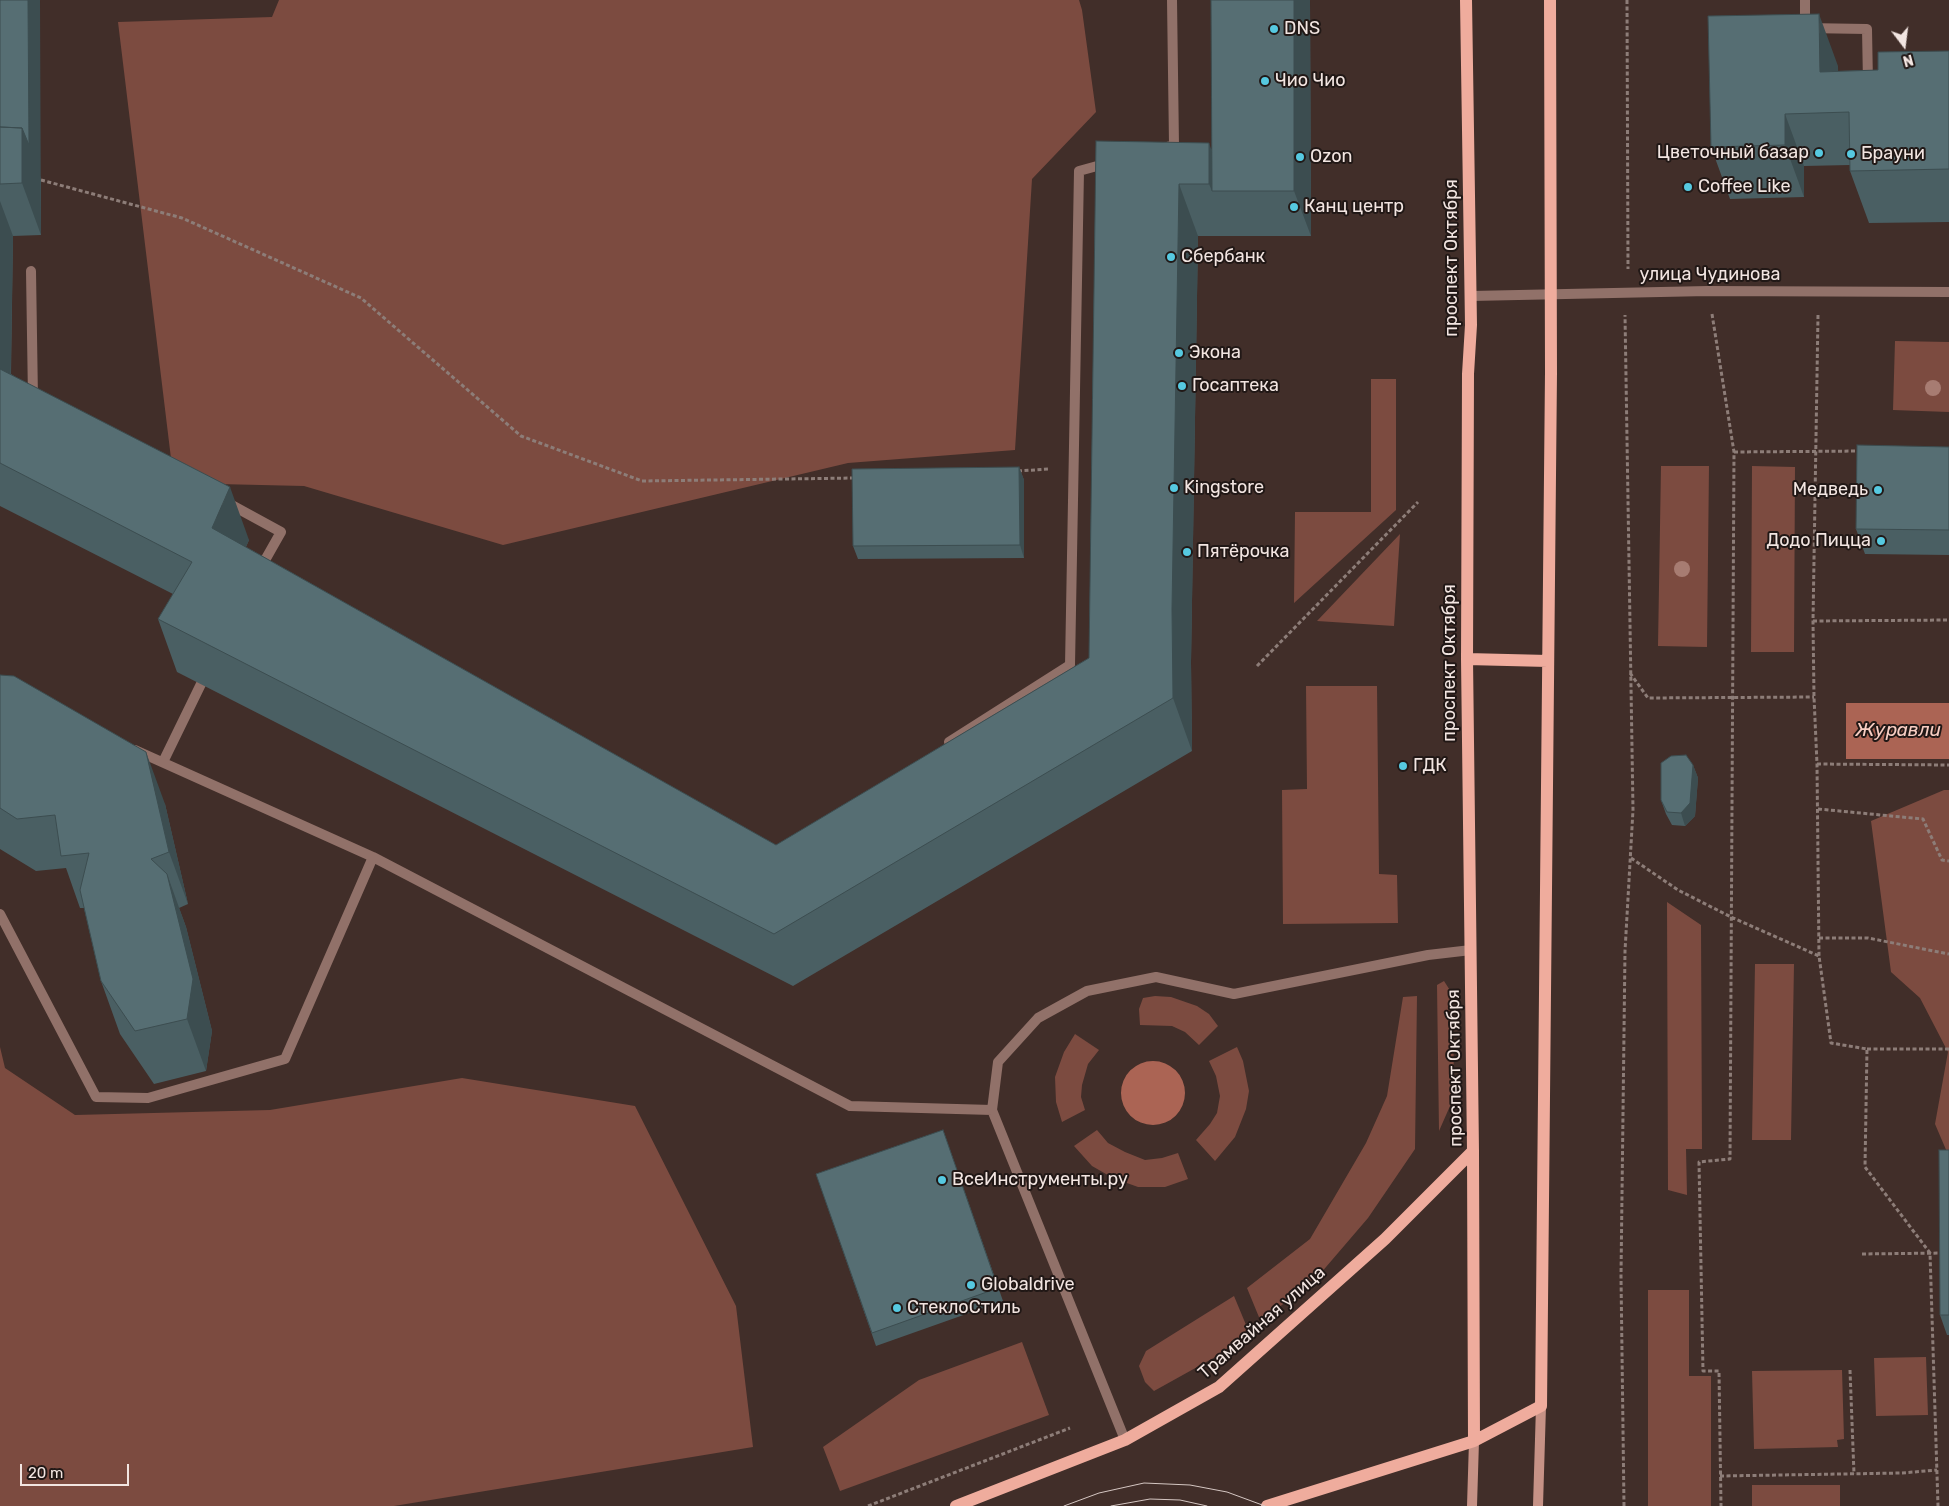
<!DOCTYPE html>
<html>
<head>
<meta charset="utf-8">
<style>
  body { margin:0 }
  #map { position:relative; width:1949px; height:1506px; overflow:hidden; background:#412e29; font-family:Rubik,sans-serif }
  canvas { display:block }
  .north { position:absolute; left:1879px; top:20px; width:50px; height:50px; -webkit-text-stroke:4px #211816; paint-order:stroke; rotate:165deg; font-size:14px; font-weight:700; line-height:20px; text-align:center; color:#f2e5e1 }
  .north::after { content:''; display:block; margin:auto; width:18px; height:22px; background:#f2e5e1; clip-path:polygon(50% 0,100% 100%,50% 72%,0 100%) }
  .scale { position:absolute; left:20px; top:1464px; width:109px; height:22px; box-sizing:border-box; border:2px solid #f2e5e1; border-top:0; padding-left:6px; font-size:15px; line-height:18px; white-space:nowrap; color:#f2e5e1; -webkit-text-stroke:4px #211816; paint-order:stroke }
</style>
</head>
<body>
<div id="map">
<canvas width="1949" height="1506"></canvas>
<div class="north">N</div>
<div class="scale">20 m</div>
</div>
<script>
const ctx = document.querySelector('canvas').getContext('2d');
ctx.lineJoin = 'round';
function fillPath(path, color) { ctx.fillStyle = color; ctx.fill(path, 'evenodd'); }
const shape = rows => new Path2D(rows.map(r => 'M' + r).join(''));
function stroke(path, color, width, dash) { ctx.strokeStyle = color; ctx.lineWidth = width; ctx.lineCap = dash ? 'butt' : 'round'; ctx.setLineDash(dash || []); ctx.stroke(path); }
function label(font, color, halo, rows, align = 'center') {
  ctx.font = font + ' Rubik,sans-serif'; ctx.lineWidth = 4; ctx.setLineDash([]); ctx.textBaseline = 'middle'; ctx.strokeStyle = halo; ctx.fillStyle = color; for (const [text, x, y, turn = 0] of rows) {
    ctx.save(); ctx.translate(x, y); ctx.rotate((+turn || 0) * Math.PI / 180); ctx.textAlign = isNaN(turn) ? turn : align; if (halo) ctx.strokeText(text, 0, 0); ctx.fillText(text, 0, 0); ctx.restore();
  }
}
fillPath(shape([
  [279,0,1079,0,1082,10,1096,112,1032,179,1015,450,848,463,503,545,304,486,174,483,118,22,272,17],
  [1895,341,1949,342,1949,412,1893,410],
  [1371,379,1396,379,1396,510,1294,603,1295,512,1371,512],
  [1661,466,1709,466,1707,647,1658,646],
  [1752,466,1795,467,1794,652,1751,652],
  [1400,534,1394,626,1317,621],
  [1306,686,1377,686,1379,874,1397,875,1398,923,1283,924,1282,790,1307,789],
  [1944,790,1949,790,1949,1152,1947,1152,1935,1124,1948,1052,1920,998,1891,972,1871,821],
  [1667,902,1701,925,1702,1149,1686,1149,1687,1195,1668,1190],
  [1755,964,1794,964,1791,1140,1752,1140],
  [1444,981,1453,995,1454,1097,1439,1131,1437,985],
  [1155,996,1171,997,1197,1006,1209,1014,1218,1026,1199,1045,1185,1032,1172,1026,1140,1025,1139,1009,1143,998],
  [1417,996,1415,1149,1368,1218,1320,1274,1261,1322,1247,1288,1310,1239,1366,1143,1387,1096,1403,997],
  [1075,1034,1099,1050,1088,1064,1082,1085,1081,1097,1085,1110,1062,1122,1056,1102,1055,1077,1064,1052],
  [0,1047,5,1068,75,1115,270,1110,462,1078,635,1106,736,1306,753,1447,394,1506,0,1506],
  [1237,1047,1243,1061,1249,1091,1246,1109,1235,1137,1215,1161,1196,1140,1210,1124,1217,1113,1220,1096,1216,1076,1209,1061],
  [1097,1130,1108,1143,1125,1152,1145,1160,1162,1158,1178,1153,1188,1179,1165,1187,1138,1187,1113,1178,1092,1166,1074,1146],
  [1648,1290,1689,1290,1689,1376,1711,1376,1711,1506,1648,1506],
  [1234,1296,1249,1332,1217,1356,1154,1391,1145,1382,1139,1366,1146,1351],
  [1022,1342,1049,1415,840,1491,823,1447,919,1380],
  [1926,1357,1928,1415,1876,1416,1874,1358],
  [1842,1370,1844,1439,1837,1440,1838,1447,1754,1449,1752,1371],
  [1752,1485,1840,1485,1840,1506,1752,1506]
]), '#7c4b40');
fillPath(shape([
  [1846,703,1949,703,1949,759,1846,759],
  '1121 1093a32 32 0 1 1 64 0a32 32 0 1 1-64 0Z'
]), '#ab6454');
stroke(shape([
  [1627,0,1628,269],
  [41,180,182,218,361,298,521,436,642,481,856,478],
  [1712,314,1734,452,1730,1159,1699,1162,1703,1371,1719,1371,1721,1506],
  [1818,315,1813,621,1814,697,1817,764,1819,956],
  [1734,452,1861,451],
  [1018,471,1049,469],
  [1813,621,1949,620],
  [1257,666,1418,502],
  [1630,673,1648,698,1814,697],
  [1817,764,1949,765],
  [1818,809,1923,819,1942,860,1949,861],
  [1631,858,1678,890,1731,917,1819,956,1831,1043,1867,1049,1865,1167,1930,1253,1938,1506],
  [1819,938,1868,938,1949,954],
  [1867,1049,1949,1049],
  [1862,1254,1944,1253],
  [1850,1370,1854,1474],
  [1720,1476,1902,1473,1937,1470],
  [868,1506,1070,1428],
  [1624,1506,1621,1276,1625,951,1633,810,1625,315]
]), '#8d7d78', 3, [4, 2.5]);
stroke(shape([
  [1805,0,1805,28,1867,29,1868,83],
  [1163,148,1174,145,1172,0],
  [31,271,33,399],
  [226,502,281,532,260,569],
  [949,742,1070,665,1079,171,1108,163],
  [135,750,373,857,850,1106,992,1110,998,1062,1038,1018,1087,991,1156,977,1234,994,1428,955,1471,950],
  [163,762,201,684],
  [0,914,96,1097,148,1098,285,1059,373,857],
  [992,1110,1125,1440]
]), '#917169', 10);
stroke(shape([
  [1471,296,1708,291,1949,292]
]), '#917169', 10);
stroke(shape([
  [1472,1506,1474,1441],
  [1538,1506,1541,1406]
]), '#c69286', 10);
stroke(shape([
  [1466,0,1471,325,1468,374,1467,659,1473,1151,1474,1441],
  [1467,659,1548,661],
  [956,1506,1125,1440,1219,1387,1385,1239,1473,1151],
  [1267,1506,1474,1441,1541,1406,1551,372,1550,0]
]), '#efac9d', 12);
stroke(shape([
  [1064,1506,1099,1493,1144,1483,1190,1485,1227,1492,1265,1506],
  [1111,1506,1150,1499,1180,1500,1207,1506]
]), '#d5c7c3', 1);
ctx.fillStyle = '#a77c72';
for (const [x, y] of [
  [1933,388],
  [1682,569]
]) { ctx.beginPath(); ctx.arc(x, y, 8, 0, 2 * Math.PI); ctx.fill(); }
fillPath(shape([
  [0,0,41,180,41,235,13,236,11,374,249,540,246,547,776,845,1089,658,1096,141,1211,150,1310,0,1311,236,1198,236,1191,662,1192,751,793,986,177,672,158,619,173,594,0,506],
  [1949,51,1949,222,1869,223,1850,171,1850,165,1804,166,1804,197,1730,199,1711,147,1838,66,1838,71,1878,70],
  [1949,447,1949,555,1865,554,1856,529],
  [1019,467,1024,480,1024,558,858,559,853,546],
  [0,675,165,804,188,904,179,908,186,927,212,1031,206,1071,154,1084,120,1034,101,981,84,908,80,908,66,868,36,871,0,849],
  [1693,765,1698,778,1695,816,1685,826,1672,825,1666,814,1661,800],
  [943,1130,1003,1301,876,1346,816,1174],
  [1949,1150,1949,1335,1947,1335,1940,1315]
]), '#4a5f63');
fillPath(shape([
  [28,0,40,0,41,235,22,183,22,128],
  [1294,0,1310,0,1311,236,1294,191],
  [1819,14,1838,66,1839,113,1820,72],
  [1785,114,1804,166,1804,197,1785,145],
  [1209,143,1226,191,1212,191,1209,184],
  [1179,184,1198,236,1191,662,1192,751,1173,698,1172,609],
  [0,201,13,236,10,416,0,388],
  [1019,467,1024,480,1024,558,1020,545],
  [230,487,249,540,231,580,212,528],
  [146,752,165,804,188,904,169,852],
  [1693,765,1698,778,1695,816,1685,826,1681,813],
  [167,874,186,927,212,1031,206,1071,187,1019]
]), '#3c4d50');
const building = shape([
  [0,0,28,0,29,145,22,128,0,127,0,0],
  [1211,0,1294,0,1294,191,1212,191,1211,0],
  [1819,14,1820,72,1878,70,1878,52,1949,51,1949,169,1850,171,1849,112,1785,114,1785,145,1711,147,1708,16,1819,14],
  [0,127,22,128,22,183,0,184,0,127],
  [1096,141,1209,143,1209,184,1179,184,1172,609,1173,698,774,934,158,619,192,562,0,463,0,369,230,487,212,528,776,845,1089,658,1096,141],
  [1857,445,1949,447,1949,530,1856,529,1857,445],
  [1019,467,1020,545,853,546,852,469,1019,467],
  [0,675,14,676,146,752,169,852,151,859,167,874,193,979,187,1019,135,1031,101,981,80,890,89,853,61,856,55,815,17,819,0,808,0,675],
  [1686,755,1693,765,1690,803,1681,813,1667,812,1661,800,1661,763,1671,756,1686,755],
  [943,1130,998,1288,872,1333,816,1174,943,1130],
  [1939,1150,1949,1150,1949,1315,1940,1315,1939,1150]
]);
fillPath(building, '#566e73');
stroke(building, '#3c4d50', 1);
for (const [x, y, r, color] of [
  [1274,29,5,"#56c9e0"],
  [1265,81,5,"#56c9e0"],
  [1819,153,5,"#56c9e0"],
  [1851,154,5,"#56c9e0"],
  [1300,157,5,"#56c9e0"],
  [1688,187,5,"#56c9e0"],
  [1294,207,5,"#56c9e0"],
  [1171,257,5,"#56c9e0"],
  [1179,353,5,"#56c9e0"],
  [1182,386,5,"#56c9e0"],
  [1174,488,5,"#56c9e0"],
  [1878,490,5,"#56c9e0"],
  [1881,541,5,"#56c9e0"],
  [1187,552,5,"#56c9e0"],
  [1403,766,5,"#56c9e0"],
  [942,1180,5,"#56c9e0"],
  [971,1285,5,"#56c9e0"],
  [897,1308,5,"#56c9e0"]
]) { const dot = new Path2D(); dot.arc(x, y, r, 0, 2 * Math.PI); ctx.fillStyle = color; ctx.fill(dot); stroke(dot, '#211816', 2); }
label('18px', '#f2e5e1', '#211816', [
  ["DNS",1284,29],
  ["Чио Чио",1275,81],
  ["Цветочный базар",1809,153,"right"],
  ["Брауни",1861,154],
  ["Ozon",1310,157],
  ["Coffee Like",1698,187],
  ["Канц центр",1304,207],
  ["Сбербанк",1181,257],
  ["Экона",1189,353],
  ["Госаптека",1192,386],
  ["Kingstore",1184,488],
  ["Медведь",1868,490,"right"],
  ["Додо Пицца",1871,541,"right"],
  ["Пятёрочка",1197,552],
  ["ГДК",1413,766],
  ["ВсеИнструменты.ру",952,1180],
  ["Globaldrive",981,1285],
  ["СтеклоСтиль",907,1308]
], 'left');
label('18px', '#f2e5e1', '#211816', [
  ["проспект Октября",1452,258,-90],
  ["улица Чудинова",1710,275],
  ["проспект Октября",1450,663,-90],
  ["проспект Октября",1455,1068,-91],
  ["Трамвайная улица",1262,1323,-41]
]);
label('italic 19px', '#f8cec3', '#211816', [
  ["Журавли",1898,731]
]);
</script>
</body>
</html>
